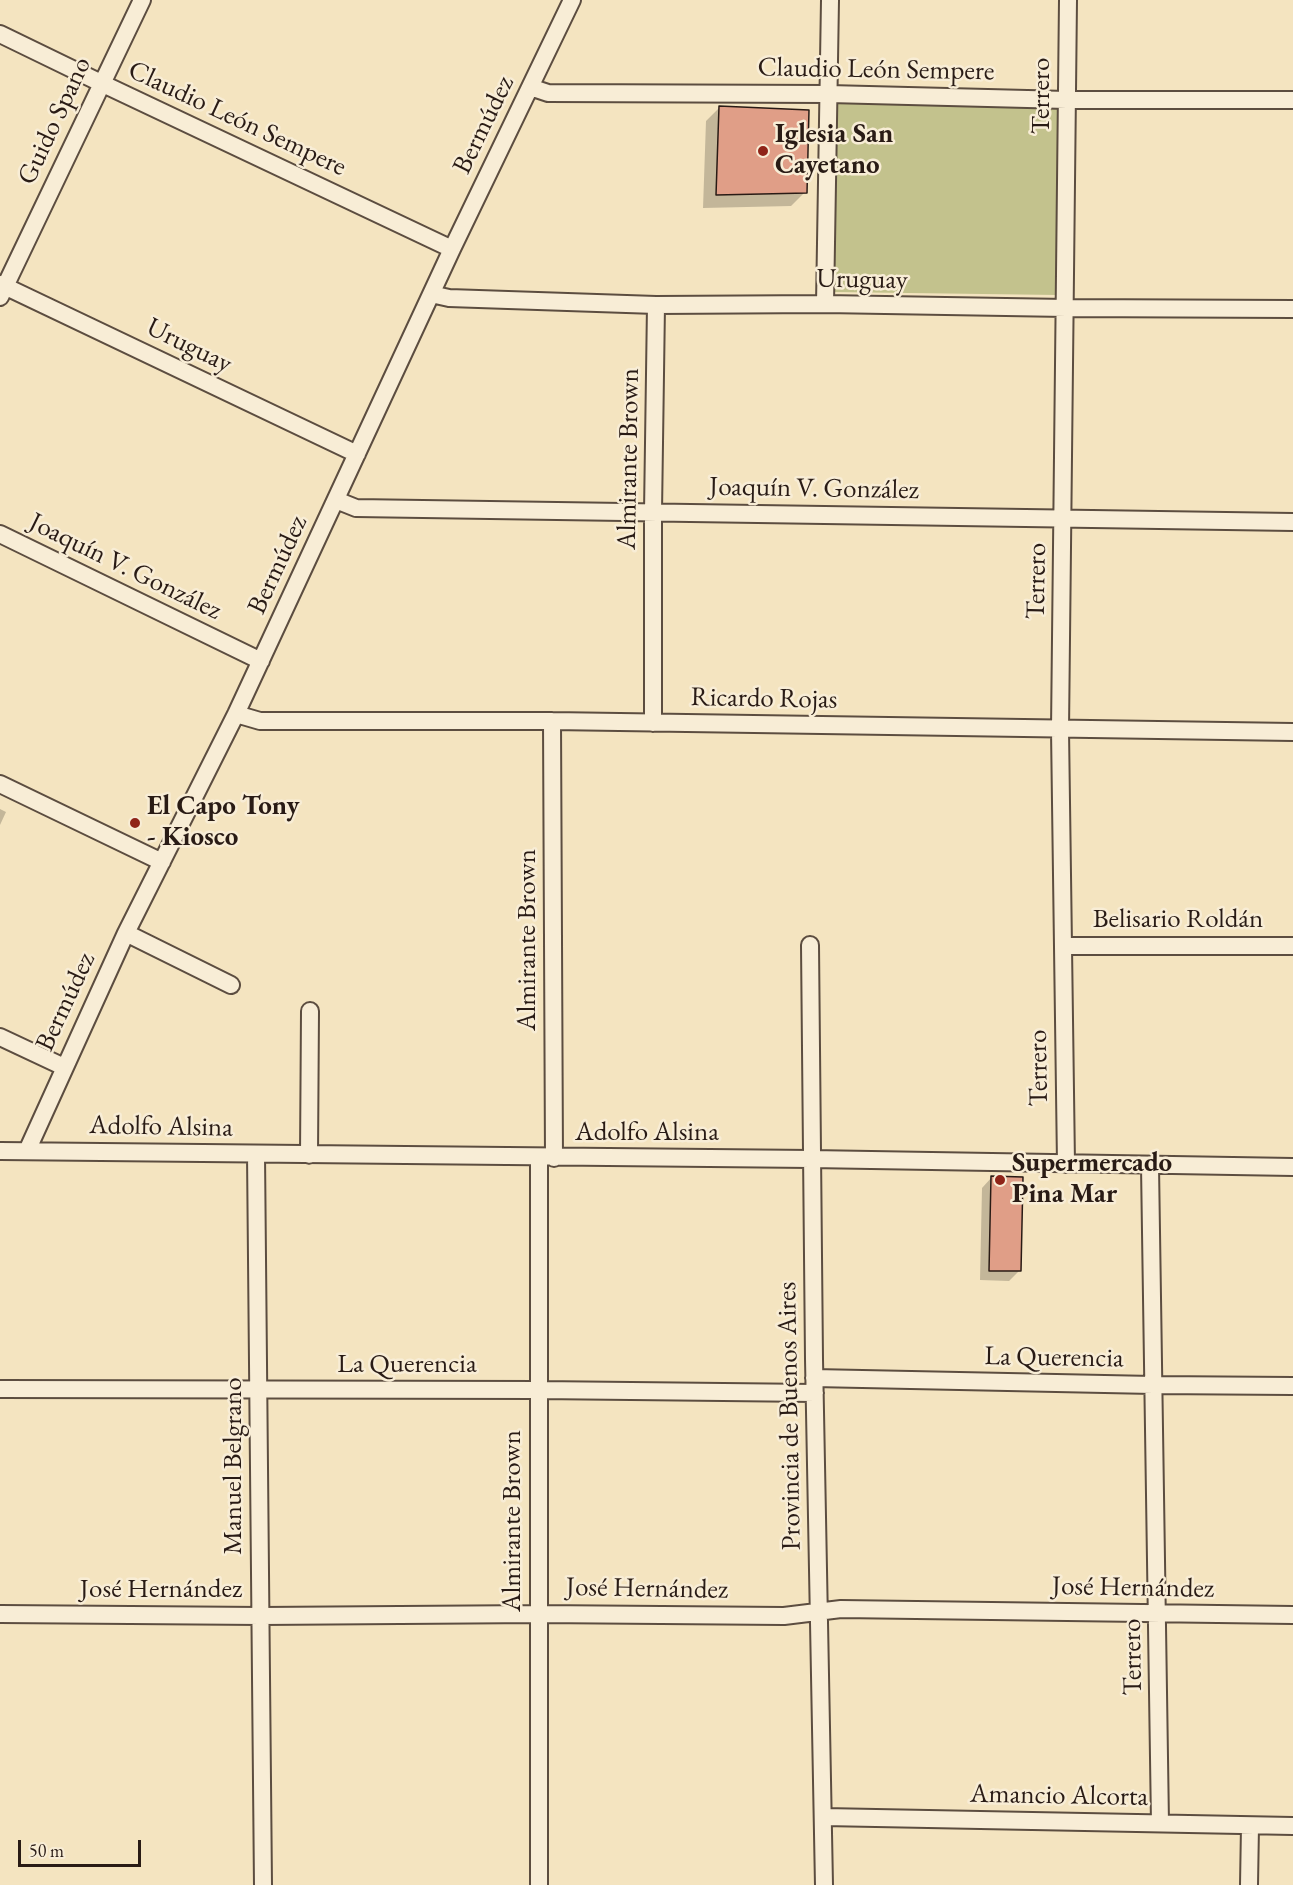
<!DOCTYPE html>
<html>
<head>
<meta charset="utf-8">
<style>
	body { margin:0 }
	#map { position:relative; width:1293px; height:1885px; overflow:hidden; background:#f4e4c0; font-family:"EB Garamond",serif }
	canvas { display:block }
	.scale { position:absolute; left:18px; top:1840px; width:123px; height:27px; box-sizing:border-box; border:3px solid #291b15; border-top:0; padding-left:8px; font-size:18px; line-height:21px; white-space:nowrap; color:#291b15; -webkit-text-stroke:4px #f8edd6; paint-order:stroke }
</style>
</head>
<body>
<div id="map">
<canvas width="1293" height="1885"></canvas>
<div class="scale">50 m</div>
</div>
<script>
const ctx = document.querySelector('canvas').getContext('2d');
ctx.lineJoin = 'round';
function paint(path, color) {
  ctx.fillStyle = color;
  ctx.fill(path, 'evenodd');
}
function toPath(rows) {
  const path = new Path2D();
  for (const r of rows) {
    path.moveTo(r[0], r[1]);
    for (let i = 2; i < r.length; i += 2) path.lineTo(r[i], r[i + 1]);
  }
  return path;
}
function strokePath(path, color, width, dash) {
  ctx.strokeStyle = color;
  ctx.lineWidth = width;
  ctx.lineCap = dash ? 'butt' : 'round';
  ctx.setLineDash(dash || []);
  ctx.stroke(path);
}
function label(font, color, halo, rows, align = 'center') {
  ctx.font = font + ' "EB Garamond",serif';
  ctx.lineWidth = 5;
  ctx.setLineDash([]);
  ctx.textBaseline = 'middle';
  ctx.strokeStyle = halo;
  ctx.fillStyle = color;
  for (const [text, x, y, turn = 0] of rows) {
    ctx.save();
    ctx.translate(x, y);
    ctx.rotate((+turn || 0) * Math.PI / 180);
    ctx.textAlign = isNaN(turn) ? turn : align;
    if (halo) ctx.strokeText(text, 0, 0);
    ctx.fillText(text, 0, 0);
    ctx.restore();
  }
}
paint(toPath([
	[836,100,1059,104,1057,295,834,292]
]), '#c3c28d');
paint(toPath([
	[719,108,805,192,791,206,703,208,706,121],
	[0,809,6,812,0,825],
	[992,1177,1019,1271,1009,1281,980,1280,982,1188]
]), '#0003');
const building = toPath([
	[719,106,809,110,807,193,716,195,719,106],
	[991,1176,1023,1177,1021,1271,989,1271,991,1176]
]);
paint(building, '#e09e87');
strokePath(building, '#291b15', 1.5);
const minor = toPath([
	[0,34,101,83,452,249],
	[530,87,548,93,829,94,1067,100,1293,100],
	[0,284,357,454],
	[431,294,449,298,656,305,825,304,1066,308,1293,309],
	[0,297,142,0],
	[825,304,830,0],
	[336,500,356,508,1293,522],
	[0,534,261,661],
	[236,714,260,721,552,721,1293,732],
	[552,721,554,1158],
	[653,723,653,512,656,305],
	[0,784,162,862],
	[126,933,231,985],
	[810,945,814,1359,824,1885],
	[1063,946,1293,946],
	[0,1037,64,1067],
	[0,1151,811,1159,1293,1167],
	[27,1151,126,933,236,714,452,249,572,0],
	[256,1154,263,1885],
	[309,1155,310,1011],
	[539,1157,539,1885],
	[1066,1164,1060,730,1068,0],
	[1150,1166,1160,1823],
	[814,1378,1153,1385,1293,1386],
	[0,1389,539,1390,815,1393],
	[0,1614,261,1616,539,1614,784,1616,841,1609,1293,1615],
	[824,1817,1293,1826],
	[1249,1885,1250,1826]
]);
strokePath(minor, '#5c4d40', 20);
strokePath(minor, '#f8edd6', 16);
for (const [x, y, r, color] of [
	[763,151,6,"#8f2418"],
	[135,823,6,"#8f2418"],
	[1000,1180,6,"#8f2418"]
]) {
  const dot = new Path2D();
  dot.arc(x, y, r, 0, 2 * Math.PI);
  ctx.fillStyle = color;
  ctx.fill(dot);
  strokePath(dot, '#f8edd6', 2);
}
label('27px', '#291b15', '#f8edd6', [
	["Claudio León Sempere",876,70,1],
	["Terrero",1042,96,-90],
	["Claudio León Sempere",237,119,25],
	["Guido Spano",55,121,-65],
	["Bermúdez",484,125,-64],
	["Uruguay",862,280,1],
	["Uruguay",189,346,26],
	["Almirante Brown",629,459,-89],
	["Joaquín V. González",814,489,1],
	["Bermúdez",278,565,-65],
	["Joaquín V. González",125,567,26],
	["Terrero",1037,581,-89],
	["Ricardo Rojas",764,699,1],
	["Belisario Roldán",1178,920],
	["Almirante Brown",528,940,-90],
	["Bermúdez",66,1002,-65],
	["Terrero",1039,1068,-91],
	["Adolfo Alsina",161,1127,1],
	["Adolfo Alsina",647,1133],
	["La Querencia",1054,1358,1],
	["La Querencia",407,1365],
	["Provincia de Buenos Aires",790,1416,-91],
	["Manuel Belgrano",234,1466,-90],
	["Almirante Brown",513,1521,-90],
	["José Hernández",1133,1588,1],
	["José Hernández",647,1589,1],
	["José Hernández",161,1590],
	["Terrero",1133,1657,-91],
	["Amancio Alcorta",1059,1796,1]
]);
label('bold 27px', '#291b15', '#f8edd6', [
	["Iglesia San",775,135],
	["Cayetano",775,166],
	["El Capo Tony",147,807],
	["- Kiosco",147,838],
	["Supermercado",1012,1164],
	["Pina Mar",1012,1195]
], 'left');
</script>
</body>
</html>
